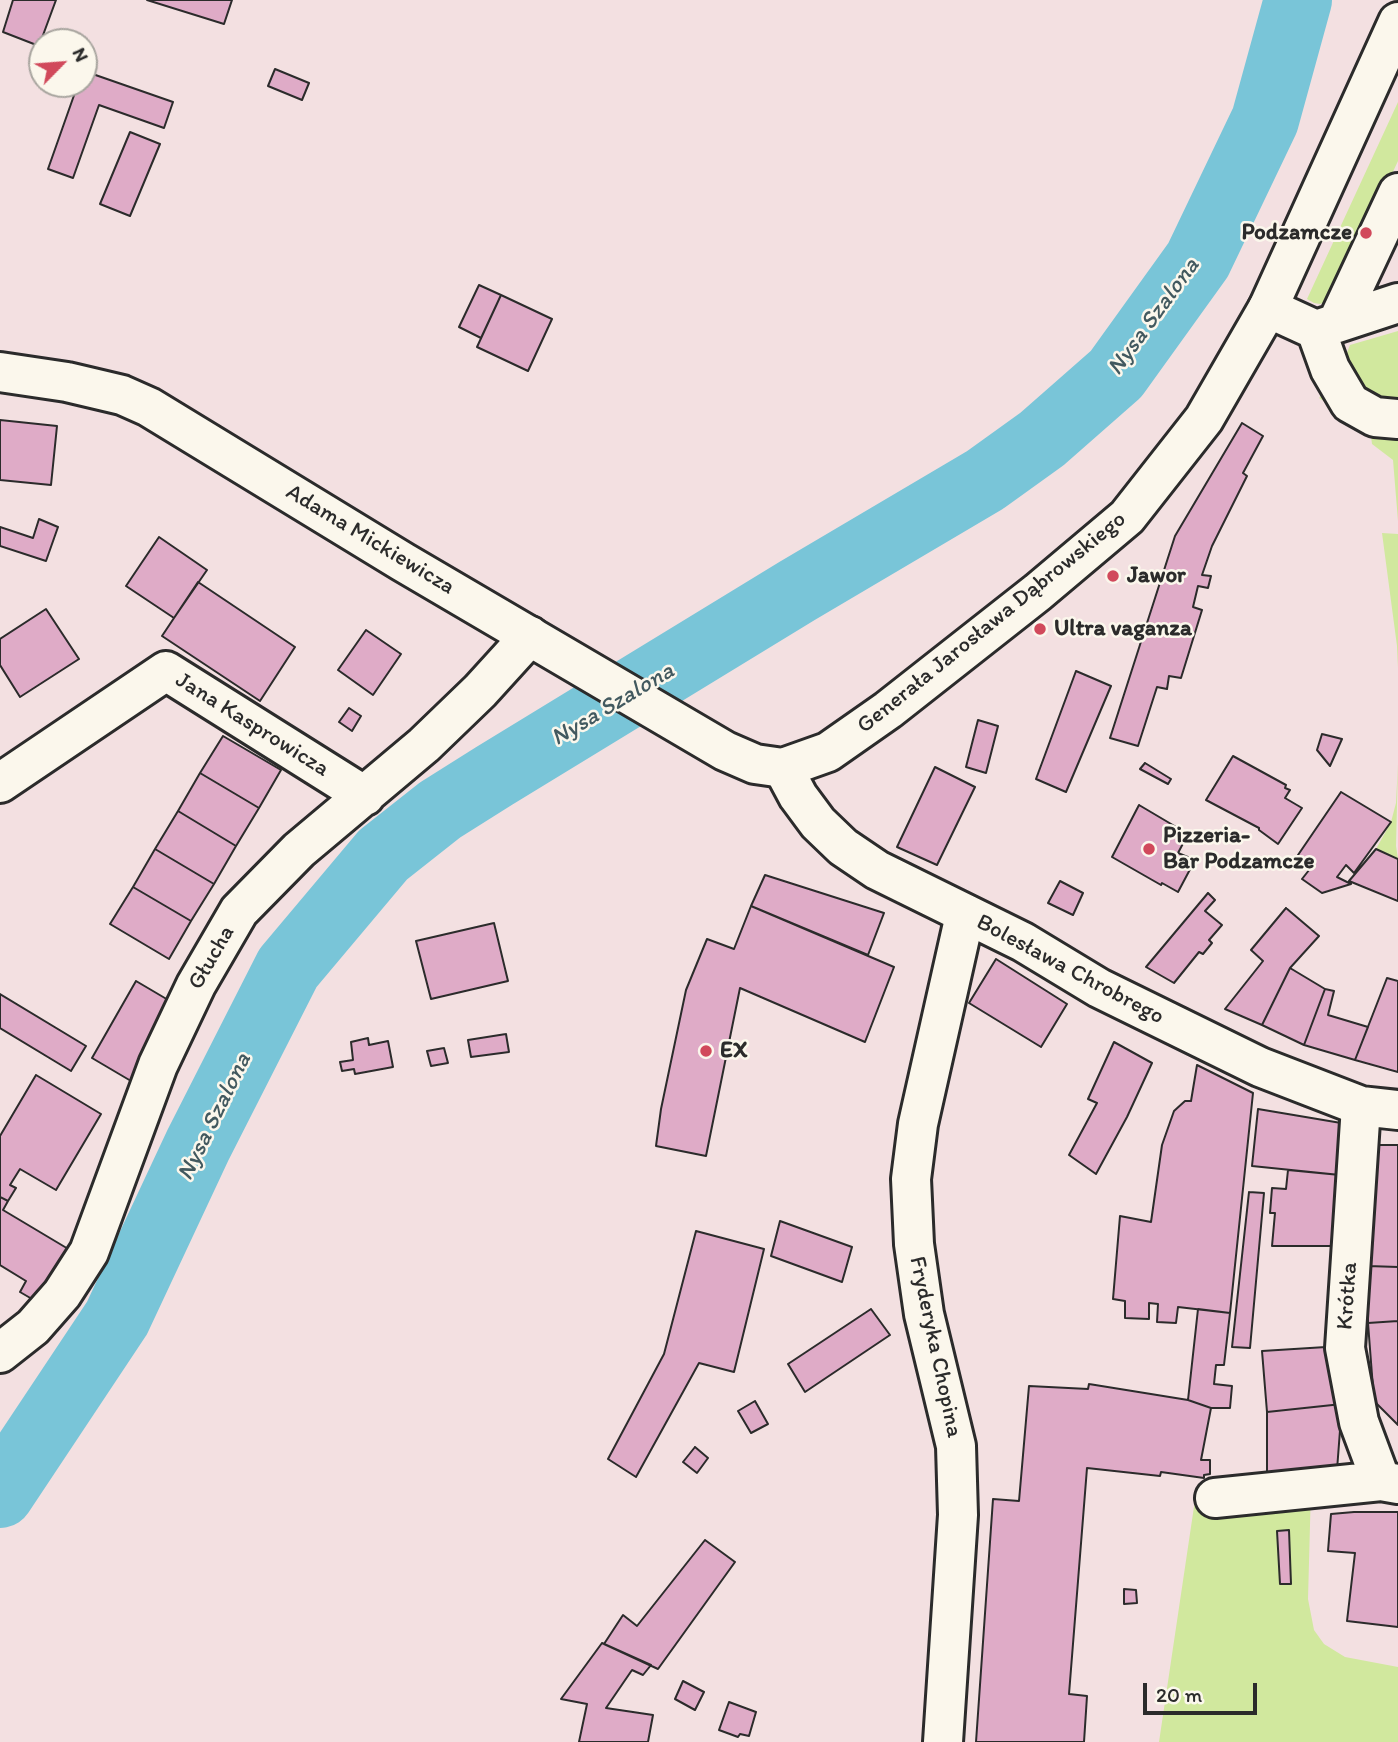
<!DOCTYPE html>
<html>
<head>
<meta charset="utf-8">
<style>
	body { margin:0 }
	#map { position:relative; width:1398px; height:1742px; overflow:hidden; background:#f3e0e1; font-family:Itim,sans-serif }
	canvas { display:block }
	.north { position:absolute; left:28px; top:28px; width:70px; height:70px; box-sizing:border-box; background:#fbf7ec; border:2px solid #a8a59f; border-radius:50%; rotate:65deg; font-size:19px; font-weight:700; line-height:28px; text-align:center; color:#2b2b2b }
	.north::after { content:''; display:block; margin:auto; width:24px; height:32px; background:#d1495b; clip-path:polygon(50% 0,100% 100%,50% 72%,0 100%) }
	.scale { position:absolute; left:1143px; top:1683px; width:114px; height:32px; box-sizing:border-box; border:4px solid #2b2b2b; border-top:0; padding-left:9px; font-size:21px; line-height:24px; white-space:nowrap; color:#2b2b2b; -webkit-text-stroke:5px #fbf7ec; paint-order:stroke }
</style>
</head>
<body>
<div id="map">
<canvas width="1398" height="1742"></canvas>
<div class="north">N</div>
<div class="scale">20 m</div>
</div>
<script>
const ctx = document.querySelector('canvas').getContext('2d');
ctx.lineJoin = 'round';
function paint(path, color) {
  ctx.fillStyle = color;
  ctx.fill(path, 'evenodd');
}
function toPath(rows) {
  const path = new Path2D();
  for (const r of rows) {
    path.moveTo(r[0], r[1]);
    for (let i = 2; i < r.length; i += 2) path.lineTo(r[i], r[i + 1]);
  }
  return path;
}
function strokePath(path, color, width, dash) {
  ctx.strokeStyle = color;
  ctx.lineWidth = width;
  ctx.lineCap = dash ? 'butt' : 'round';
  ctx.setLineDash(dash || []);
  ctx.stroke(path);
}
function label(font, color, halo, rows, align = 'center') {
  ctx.font = font + ' Itim,sans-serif';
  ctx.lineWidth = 5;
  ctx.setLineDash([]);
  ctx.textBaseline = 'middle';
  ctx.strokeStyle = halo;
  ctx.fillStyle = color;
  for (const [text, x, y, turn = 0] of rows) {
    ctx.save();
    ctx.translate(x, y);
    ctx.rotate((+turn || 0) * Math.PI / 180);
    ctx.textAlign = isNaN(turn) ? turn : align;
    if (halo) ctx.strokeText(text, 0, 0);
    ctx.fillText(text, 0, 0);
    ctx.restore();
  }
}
paint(toPath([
	[1398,102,1398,161,1333,299,1320,304,1314,303,1307,299],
	[1398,331,1398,412,1375,409,1344,360,1350,345],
	[1323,394,1398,427,1398,521,1393,460,1372,444,1370,429,1319,398],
	[1382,533,1398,534,1398,668,1397,646],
	[1398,763,1396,846,1398,859,1376,849,1391,822,1396,803],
	[1311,1488,1308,1599,1314,1630,1324,1644,1345,1657,1398,1667,1398,1742,1159,1742,1195,1500]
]), '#d1e89e');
strokePath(toPath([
	[0,1494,117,1318,198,1145,288,968,383,855,440,810,494,776,797,591,985,480,1042,439,1116,374,1198,260,1265,120,1298,0]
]), '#79c5d8', 68);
const building = toPath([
	[13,0,56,0,39,46,3,32,13,0],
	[147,0,232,0,224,24,147,0],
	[275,69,309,83,302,100,268,86,275,69],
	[84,71,173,102,164,128,99,105,73,178,48,169,78,84,84,84,84,71],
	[130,132,160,144,130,216,100,204,130,132],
	[479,285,501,295,481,338,459,327,479,285],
	[501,295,552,319,528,371,477,347,501,295],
	[0,420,57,426,51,485,0,480,0,420],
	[1242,423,1263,436,1243,473,1247,476,1212,546,1202,575,1211,576,1208,588,1198,586,1193,607,1202,610,1181,678,1169,676,1167,689,1157,687,1138,746,1110,738,1175,536,1242,423],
	[39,519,58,527,46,561,0,546,0,527,33,538,39,519],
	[159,537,207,570,174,618,126,586,159,537],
	[198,582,295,647,260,701,162,636,198,582],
	[46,609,79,659,20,697,0,665,0,639,46,609],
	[366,630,401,654,373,695,338,670,366,630],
	[1076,671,1111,686,1066,792,1036,779,1076,671],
	[349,708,361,716,352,731,339,722,349,708],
	[978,720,998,726,986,773,966,767,978,720],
	[1322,734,1342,739,1330,766,1317,750,1322,734],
	[223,736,281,770,259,808,200,773,223,736],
	[1233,756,1286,785,1285,788,1290,790,1285,798,1302,808,1278,844,1259,830,1259,828,1206,800,1233,756],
	[1145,763,1171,779,1168,784,1140,769,1145,763],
	[935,767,975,787,937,865,897,847,935,767],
	[200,773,259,808,236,846,178,811,200,773],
	[1341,792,1391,822,1354,873,1346,865,1337,877,1351,884,1322,893,1302,879,1313,865,1298,855,1341,792],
	[1139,805,1188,834,1178,853,1195,860,1178,892,1162,883,1161,885,1112,857,1139,805],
	[178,811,236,846,214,884,155,849,178,811],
	[155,849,214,884,191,921,133,887,155,849],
	[1376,849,1398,859,1398,901,1349,881,1376,849],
	[765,875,884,913,868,955,751,906,765,875],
	[1060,881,1083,893,1073,915,1048,903,1060,881],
	[133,887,191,921,169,959,110,924,133,887],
	[1208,893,1215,900,1205,911,1222,925,1209,940,1212,943,1203,954,1199,952,1174,983,1146,967,1208,893],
	[751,906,894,967,865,1042,740,988,706,1156,656,1146,661,1109,686,990,707,939,734,949,751,906],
	[1286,908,1319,936,1290,968,1262,1025,1225,1009,1263,961,1251,950,1286,908],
	[494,923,508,981,431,999,416,941,494,923],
	[996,959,1067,1004,1041,1047,969,1003,996,959],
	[1290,968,1325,989,1304,1045,1262,1025,1290,968],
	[1387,978,1398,981,1398,1072,1355,1060,1387,978],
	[136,981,175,1004,131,1081,92,1058,136,981],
	[1325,989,1334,991,1328,1015,1368,1027,1355,1060,1304,1045,1325,989],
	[0,994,86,1046,71,1071,0,1028,0,994],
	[506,1034,509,1052,471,1057,468,1040,506,1034],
	[368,1038,369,1045,388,1041,393,1067,355,1074,354,1069,342,1071,340,1062,353,1060,351,1042,368,1038],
	[1114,1042,1152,1063,1127,1117,1096,1174,1069,1155,1097,1103,1088,1099,1114,1042],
	[444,1048,448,1063,431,1066,427,1051,444,1048],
	[1197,1065,1253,1093,1230,1313,1178,1307,1176,1323,1157,1322,1158,1304,1149,1303,1149,1319,1125,1318,1125,1301,1113,1299,1120,1216,1151,1222,1162,1145,1174,1111,1185,1101,1191,1101,1197,1065],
	[36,1075,101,1114,56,1190,20,1169,10,1185,16,1188,8,1201,0,1197,0,1136,36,1075],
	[1258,1109,1347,1124,1340,1175,1252,1166,1258,1109],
	[1374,1145,1398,1145,1398,1267,1368,1266,1374,1145],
	[1288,1170,1340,1175,1336,1246,1272,1246,1275,1213,1270,1213,1272,1188,1286,1189,1288,1170],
	[1249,1192,1264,1193,1250,1348,1232,1347,1249,1192],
	[0,1197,8,1201,3,1210,75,1253,44,1306,20,1292,26,1281,0,1265,0,1197],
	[780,1221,852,1247,842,1282,771,1256,780,1221],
	[696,1231,764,1249,734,1372,699,1363,636,1477,608,1459,664,1354,696,1231],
	[1368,1266,1398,1267,1398,1321,1368,1323,1368,1266],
	[871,1309,890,1335,805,1392,788,1364,871,1309],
	[1198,1309,1230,1313,1224,1365,1216,1365,1214,1384,1232,1386,1230,1408,1211,1408,1188,1400,1198,1309],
	[1398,1321,1398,1425,1374,1401,1368,1323,1398,1321],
	[1326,1347,1342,1404,1267,1412,1262,1351,1326,1347],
	[1089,1384,1188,1400,1211,1408,1201,1460,1210,1460,1210,1474,1204,1475,1204,1478,1161,1472,1160,1476,1087,1468,1069,1694,1087,1696,1084,1742,976,1742,993,1499,1019,1501,1029,1386,1088,1389,1089,1384],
	[755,1401,768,1424,751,1433,738,1411,755,1401],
	[1342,1404,1337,1470,1267,1476,1267,1412,1342,1404],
	[695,1447,708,1458,697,1473,683,1462,695,1447],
	[1354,1512,1398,1512,1398,1627,1347,1621,1355,1553,1328,1551,1331,1514,1354,1512],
	[1289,1530,1291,1584,1280,1584,1277,1531,1289,1530],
	[705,1540,735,1562,658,1669,604,1644,623,1615,637,1626,705,1540],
	[1124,1589,1136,1590,1137,1603,1124,1604,1124,1589],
	[602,1643,651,1665,643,1675,632,1670,606,1708,653,1715,648,1742,579,1742,587,1704,561,1699,602,1643],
	[683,1681,704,1692,695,1710,675,1699,683,1681],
	[729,1702,756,1712,749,1736,740,1734,738,1737,719,1730,729,1702]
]);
paint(building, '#dfabc7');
strokePath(building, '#2b2b2b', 2);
const minor = toPath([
	[1268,308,1316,330,1398,303],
	[1337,323,1398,193],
	[1316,330,1330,369,1350,403,1375,417,1398,419],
	[783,768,798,796,818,823,843,847,877,870,1023,942,1099,988,1260,1067,1361,1106,1398,1110],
	[0,783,166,671,365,796],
	[1361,1106,1345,1348,1359,1422,1381,1481],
	[0,1353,33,1327,62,1294,89,1252,158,1065,196,985,239,911,299,850,424,745,480,691,530,636],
	[1215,1498,1381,1481,1398,1484],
	[943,1742,958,1515,956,1446,924,1314,914,1244,911,1179,918,1124,965,915]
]);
const major = toPath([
	[0,372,67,382,122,395,149,407,403,562,725,751,755,764,783,768,828,752,888,710,1038,592,1127,517,1204,419,1268,308,1398,22]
]);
strokePath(minor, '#2b2b2b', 44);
strokePath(major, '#2b2b2b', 44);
strokePath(minor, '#fbf7ec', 38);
strokePath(major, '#fbf7ec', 38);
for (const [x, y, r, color] of [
	[1366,233,7,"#d1495b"],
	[1113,576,7,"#d1495b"],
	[1040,629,7,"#d1495b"],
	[1149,849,7,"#d1495b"],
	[706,1051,7,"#d1495b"]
]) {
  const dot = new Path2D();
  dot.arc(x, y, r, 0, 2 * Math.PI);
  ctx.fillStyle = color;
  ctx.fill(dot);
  strokePath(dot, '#fbf7ec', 2.5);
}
label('bold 23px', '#2b2b2b', '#fbf7ec', [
	["Podzamcze",1352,233,"right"],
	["Jawor",1127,576],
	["Ultra vaganza",1054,629],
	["Pizzeria-",1163,836],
	["Bar Podzamcze",1163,862],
	["EX",720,1051]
], 'left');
label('23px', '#2b2b2b', '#fbf7ec', [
	["Adama Mickiewicza",370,540,31],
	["Generała Jarosława Dąbrowskiego",992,623,-39],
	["Jana Kasprowicza",252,725,32],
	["Głucha",212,958,-60],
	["Bolesława Chrobrego",1070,970,28],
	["Krótka",1348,1296,-86],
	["Fryderyka Chopina",935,1347,78]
]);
label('italic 24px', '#42595f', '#fbf7ec', [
	["Nysa Szalona",1154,317,-54],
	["Nysa Szalona",613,705,-31],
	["Nysa Szalona",215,1117,-64]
]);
</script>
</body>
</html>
